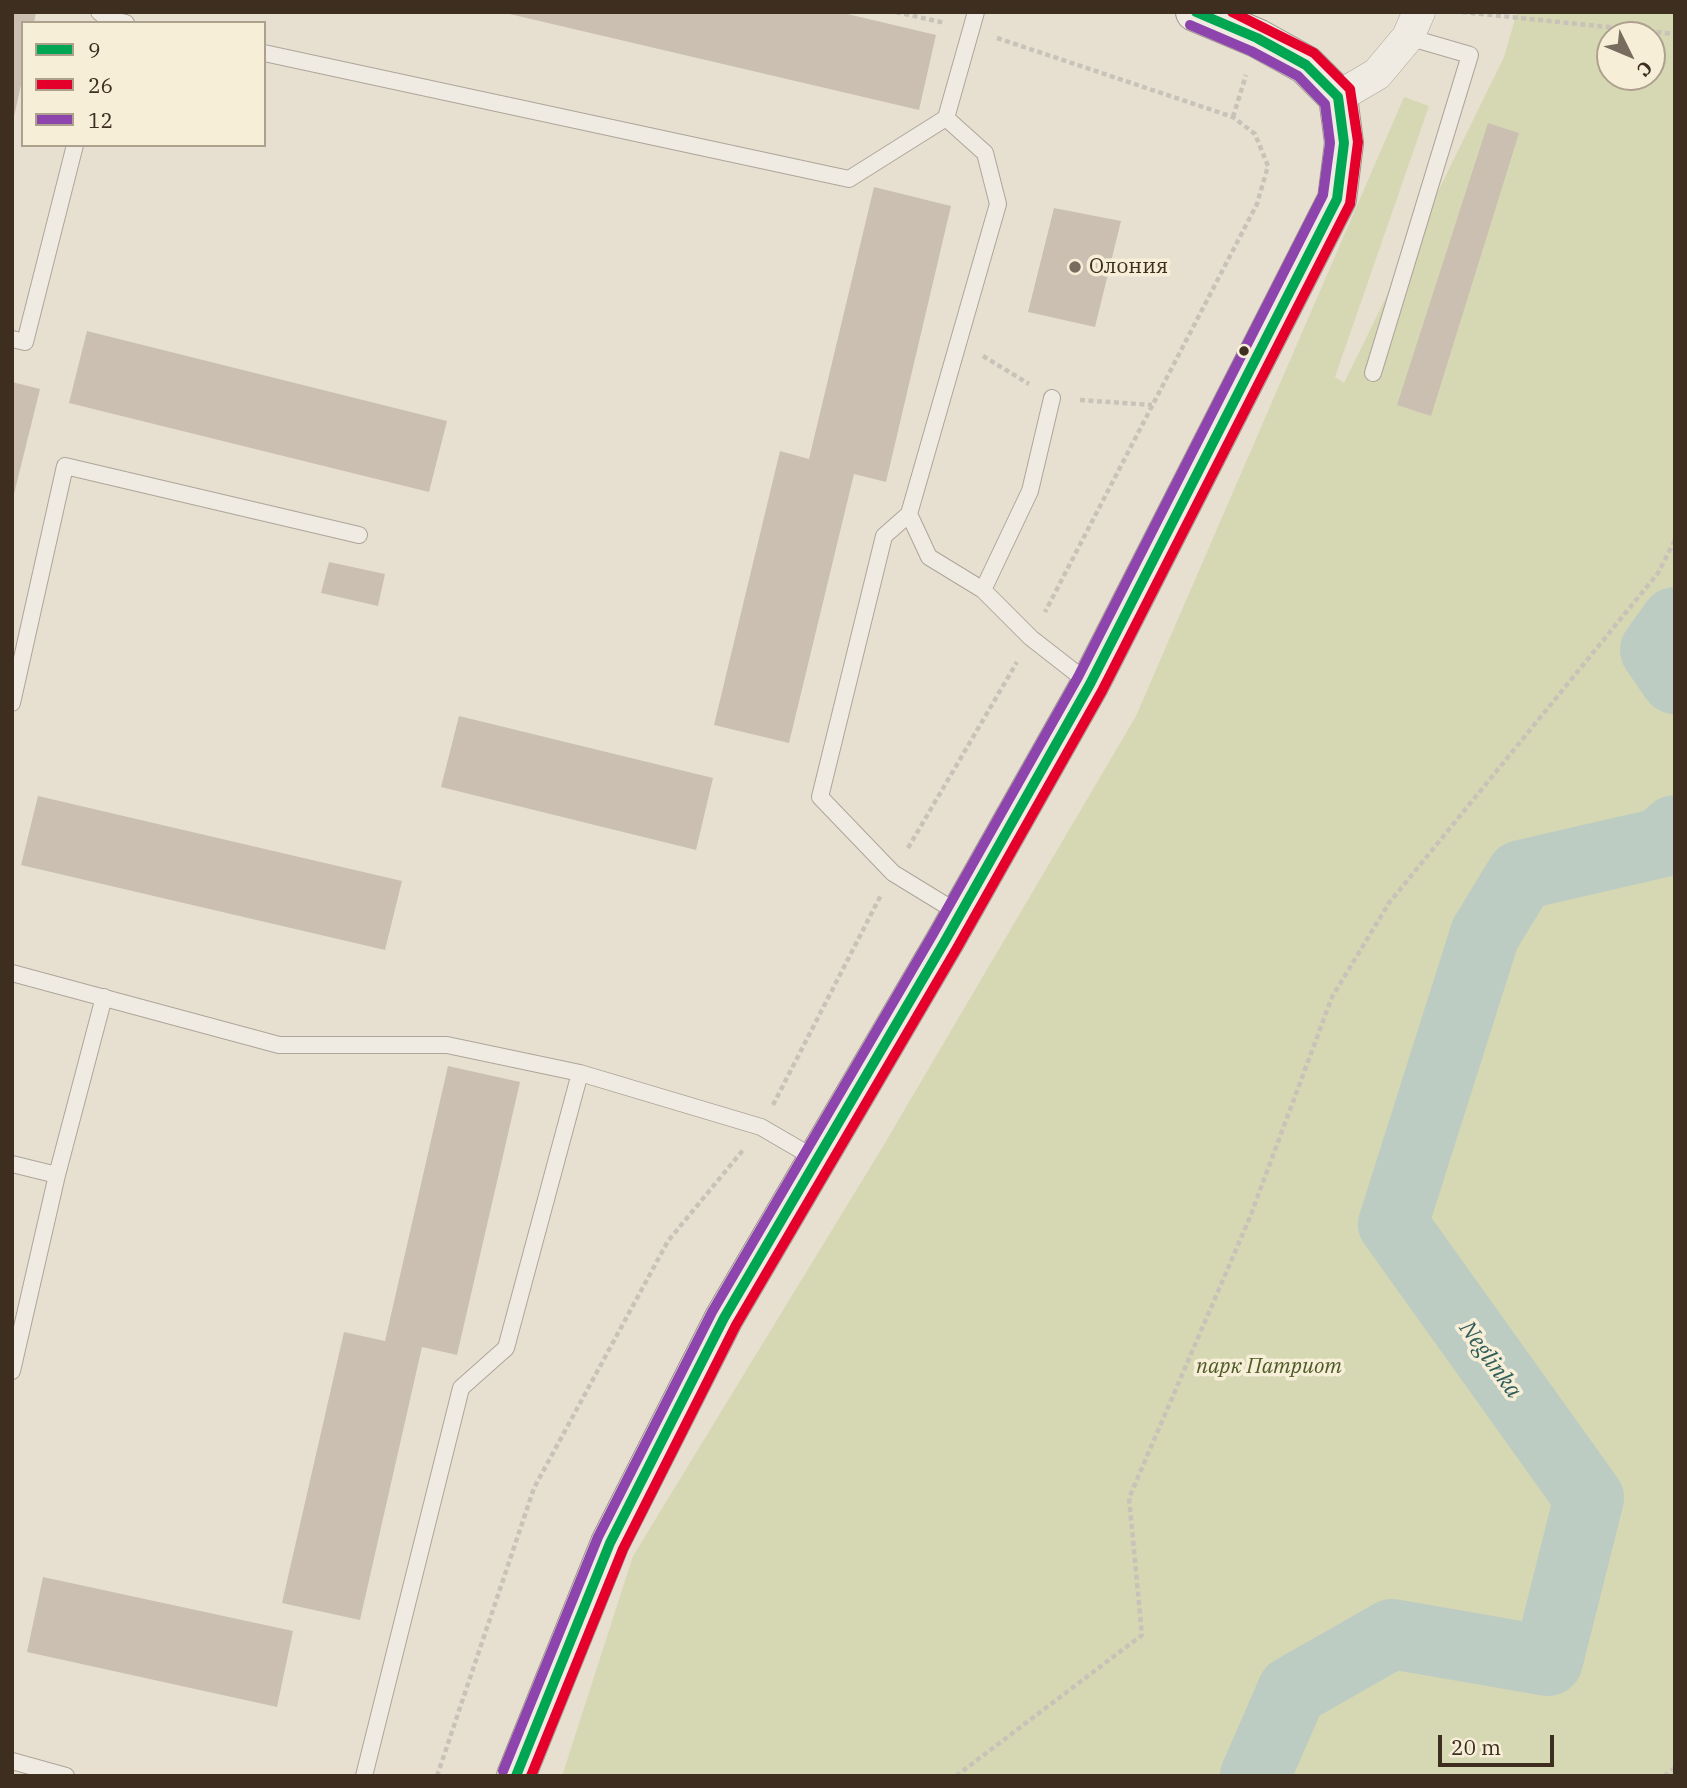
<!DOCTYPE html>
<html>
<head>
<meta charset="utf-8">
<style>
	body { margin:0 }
	#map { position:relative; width:1687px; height:1788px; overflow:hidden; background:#e7e0d1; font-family:"IBM Plex Serif",serif }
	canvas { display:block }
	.frame { position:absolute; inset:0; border:14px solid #3d2e20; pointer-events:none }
	.legend { position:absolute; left:21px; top:21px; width:245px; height:126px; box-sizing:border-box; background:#f7eed8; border:2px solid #ada18e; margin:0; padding:9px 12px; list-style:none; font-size:21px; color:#3d2e20 }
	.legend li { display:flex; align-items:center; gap:14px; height:35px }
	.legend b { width:35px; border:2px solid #ada18e }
	.north { position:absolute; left:1596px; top:21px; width:70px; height:70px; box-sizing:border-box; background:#f7eed8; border:2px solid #ada18e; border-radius:50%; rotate:133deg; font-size:19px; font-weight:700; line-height:28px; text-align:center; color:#3d2e20 }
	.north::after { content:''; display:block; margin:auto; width:24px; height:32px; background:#786c5e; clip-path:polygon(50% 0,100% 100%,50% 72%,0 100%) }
	.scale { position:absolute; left:1438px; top:1735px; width:116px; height:32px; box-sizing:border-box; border:4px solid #3d2e20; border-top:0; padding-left:9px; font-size:21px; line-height:24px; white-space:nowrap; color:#3d2e20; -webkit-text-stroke:5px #f7eed8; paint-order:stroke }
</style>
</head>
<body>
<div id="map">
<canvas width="1687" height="1788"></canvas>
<div class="frame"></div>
<ul class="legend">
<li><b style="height:9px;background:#00a651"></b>9</li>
<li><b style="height:9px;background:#e4002b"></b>26</li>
<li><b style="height:9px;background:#8e44ad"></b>12</li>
</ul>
<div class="north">С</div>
<div class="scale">20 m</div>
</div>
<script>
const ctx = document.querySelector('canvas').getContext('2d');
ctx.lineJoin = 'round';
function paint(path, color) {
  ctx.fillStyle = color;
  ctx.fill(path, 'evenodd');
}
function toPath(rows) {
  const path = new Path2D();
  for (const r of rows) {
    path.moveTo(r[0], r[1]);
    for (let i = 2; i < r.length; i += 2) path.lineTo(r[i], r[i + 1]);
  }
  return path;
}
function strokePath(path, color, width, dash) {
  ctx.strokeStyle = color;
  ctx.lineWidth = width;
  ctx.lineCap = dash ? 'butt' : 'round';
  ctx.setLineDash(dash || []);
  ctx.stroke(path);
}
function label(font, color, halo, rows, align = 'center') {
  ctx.font = font + ' "IBM Plex Serif",serif';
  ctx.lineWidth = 7;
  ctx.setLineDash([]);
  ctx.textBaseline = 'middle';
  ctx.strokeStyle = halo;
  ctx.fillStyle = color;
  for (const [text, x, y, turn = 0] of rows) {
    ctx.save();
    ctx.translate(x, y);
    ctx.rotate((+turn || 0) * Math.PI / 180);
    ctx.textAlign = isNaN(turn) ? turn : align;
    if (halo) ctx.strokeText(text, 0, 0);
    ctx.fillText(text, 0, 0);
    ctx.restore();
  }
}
paint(toPath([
	[1517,12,1675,12,1675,1776,562,1776,633,1556,882,1148,1136,716,1404,97,1429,106,1335,377,1344,383,1504,57],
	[1610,35,1652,35,1652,77,1610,77]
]), '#d6d7b3');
strokePath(toPath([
	[1675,622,1655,650,1675,679],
	[1255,1776,1292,1691,1392,1634,1548,1661,1589,1498,1393,1224,1485,934,1521,875,1660,843,1675,830]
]), '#bcccc2', 70);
paint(toPath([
	[12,12,36,12,34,23,23,23,23,76,13,121],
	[501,12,839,12,936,35,919,110],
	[1488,123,1519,133,1431,416,1397,405],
	[874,187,951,206,886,482,854,474,789,743,714,725,780,451,809,459],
	[1054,208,1121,221,1095,327,1028,312],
	[87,331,447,421,429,492,69,403],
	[12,382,40,389,13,498,12,498],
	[329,562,385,574,378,606,321,593],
	[459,716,713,778,696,850,441,787],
	[38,796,402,881,385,950,21,865],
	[448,1066,520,1082,457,1355,422,1347,360,1620,282,1603,344,1332,385,1341],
	[43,1577,293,1631,277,1707,27,1652]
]), '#cbbfb2');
const lane = toPath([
	[99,12,108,19,126,23],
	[264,53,849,179,946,118,976,12],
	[946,118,985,153,998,204,909,514,884,536,820,797,893,873,960,914],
	[12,339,25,342,75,145],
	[1373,373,1470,55,1408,37],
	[909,514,929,557,983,590,1031,638,1090,684],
	[983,590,1030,491,1052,398],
	[12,703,65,466,359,535],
	[12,973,279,1045,447,1045,580,1073,761,1127,816,1159],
	[12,1164,57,1175,12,1371],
	[57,1175,104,997],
	[12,1761,66,1776],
	[364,1776,461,1388,506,1348,580,1073]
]);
const street = toPath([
	[1338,97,1377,74,1408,37,1419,12]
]);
const secondary = toPath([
	[516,1776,610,1543,724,1318,945,941,1090,684,1337,199,1344,143,1338,97,1306,65,1257,38,1195,12]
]);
strokePath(lane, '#ada599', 18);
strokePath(street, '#ada599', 33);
strokePath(secondary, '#9c958a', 40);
strokePath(toPath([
	[896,12,945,23],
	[1462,12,1675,34],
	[997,38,1233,117,1255,134,1268,166,1257,204,1045,612],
	[1233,117,1246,75],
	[983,356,1029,384],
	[1080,400,1152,405],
	[908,848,1017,662],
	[773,1105,881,895],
	[437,1776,534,1488,668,1241,743,1150],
	[956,1776,1142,1635,1129,1498,1250,1217,1332,997,1389,903,1658,573,1675,540],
	[1664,1776,1675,1768]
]), '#c8c2b9', 4.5, [5, 3.5]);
strokePath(lane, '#efebe3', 16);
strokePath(street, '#efebe3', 32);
strokePath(secondary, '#efebe3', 38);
strokePath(toPath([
	[516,1776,610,1543,724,1318,945,941,1090,684,1337,199,1344,143,1338,97,1306,65,1257,38,1196,12]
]), '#00a651', 10);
strokePath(toPath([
	[531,1776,623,1549,736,1325,957,948,1102,691,1350,204,1358,142,1350,89,1314,53,1232,12]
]), '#e4002b', 10);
strokePath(toPath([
	[503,1771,598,1537,712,1312,933,934,1078,677,1323,195,1330,143,1325,104,1298,76,1251,51,1190,25]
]), '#8e44ad', 10);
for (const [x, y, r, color] of [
	[1075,267,7,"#786c5e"],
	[1244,351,6,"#3d2e20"]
]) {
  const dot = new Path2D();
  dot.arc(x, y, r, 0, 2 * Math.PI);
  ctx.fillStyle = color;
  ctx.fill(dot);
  strokePath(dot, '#f7eed8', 2.5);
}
label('21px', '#3d2e20', '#f7eed8', [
	["Олония",1089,267]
], 'left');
label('italic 21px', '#4d5a26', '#f7eed8', [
	["парк Патриот",1269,1367]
]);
label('italic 23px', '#2f5d5a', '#f7eed8', [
	["Neglinka",1490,1360,54]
]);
</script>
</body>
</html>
